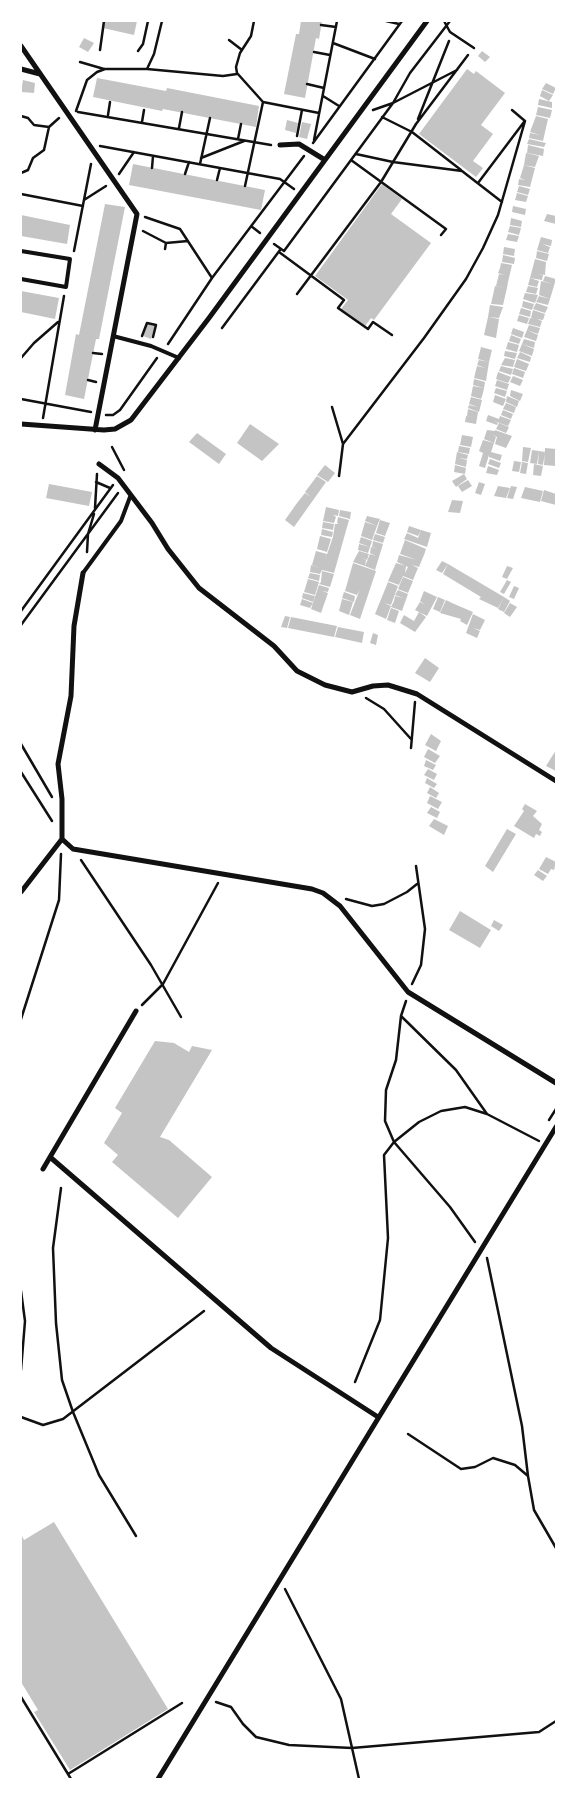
<!DOCTYPE html>
<html>
<head>
<meta charset="utf-8">
<style>
	body { margin:0 }
	#map { position:relative; width:577px; height:1800px; overflow:hidden; background:#fff; font-family:"Exo 2",sans-serif }
	canvas { display:block }
	.frame { position:absolute; inset:0; border:22px solid #fff; pointer-events:none }
</style>
</head>
<body>
<div id="map">
<canvas width="577" height="1800"></canvas>
<div class="frame"></div>
</div>
<script>
const ctx = document.querySelector('canvas').getContext('2d');
ctx.lineJoin = 'round';
function paint(path, color) {
  ctx.fillStyle = color;
  ctx.fill(path, 'evenodd');
}
function toPath(rows) {
  const path = new Path2D();
  for (const r of rows) {
    path.moveTo(r[0], r[1]);
    for (let i = 2; i < r.length; i += 2) path.lineTo(r[i], r[i + 1]);
  }
  return path;
}
function strokePath(path, color, width, dash) {
  ctx.strokeStyle = color;
  ctx.lineWidth = width;
  ctx.lineCap = dash ? 'butt' : 'round';
  ctx.setLineDash(dash || []);
  ctx.stroke(path);
}
paint(toPath([
	[105,21,137,21,134,35,103,28],
	[301,21,322,21,319,39,316,38,305,98,284,94,296,34,299,34],
	[84,38,94,43,88,52,79,47],
	[482,51,490,57,485,62,478,56],
	[467,69,474,74,476,71,505,93,481,125,493,134,473,161,483,168,476,177,419,134],
	[97,78,166,91,167,88,259,106,256,127,163,109,162,111,93,97],
	[23,80,35,83,34,93,21,92],
	[546,83,556,88,553,94,542,89],
	[542,90,553,95,549,101,540,96],
	[539,99,552,102,552,108,538,105],
	[538,107,552,110,550,118,536,115],
	[536,116,548,119,543,141,529,138,530,133,540,135,530,132],
	[287,120,298,123,296,133,285,130],
	[302,122,311,124,307,139,299,137],
	[529,139,546,143,544,147,527,144],
	[528,145,544,149,543,156,527,153],
	[526,153,539,156,535,167,524,165],
	[133,164,265,190,261,210,129,185],
	[524,165,535,168,530,187,518,185,519,179,525,180,520,178],
	[382,184,402,199,391,214,431,243,374,320,371,318,365,326,341,309,348,300,315,276],
	[519,186,530,189,528,195,517,192],
	[517,193,528,196,526,202,515,200],
	[105,204,125,207,99,339,96,339,84,399,65,395,76,334,79,335],
	[513,206,526,209,525,215,512,212],
	[547,214,556,216,556,224,544,221],
	[21,215,70,225,67,244,21,236],
	[511,218,522,221,521,227,510,225],
	[510,226,521,228,519,235,508,232],
	[508,234,519,236,517,242,506,240],
	[541,237,552,240,551,246,542,244,550,247,548,253,537,250],
	[504,247,515,249,514,256,503,254],
	[537,251,549,254,547,261,536,258],
	[503,255,515,258,514,264,502,262],
	[535,259,546,262,545,275,539,274,543,275,542,280,530,278],
	[501,263,512,265,508,282,501,280,508,282,507,288,496,286,499,274,505,275,498,273,500,268,508,270,500,268],
	[545,276,556,279,550,299,539,295,541,281,553,284,543,281],
	[530,278,539,281,537,287,528,285],
	[495,286,507,288,503,305,491,304],
	[528,286,538,288,536,294,526,292],
	[21,291,59,298,55,319,21,312],
	[525,293,538,295,535,303,523,299],
	[539,296,550,299,548,305,536,302],
	[523,301,534,304,532,310,522,307],
	[536,303,548,307,545,313,533,309],
	[490,305,503,307,499,318,488,317],
	[521,308,531,311,530,317,519,314],
	[533,310,545,314,543,320,537,319,542,321,540,327,528,324,530,318,534,319,531,318],
	[519,315,529,318,527,324,517,321],
	[488,317,499,319,496,338,484,335],
	[147,324,155,326,151,339,143,336],
	[529,325,540,328,538,334,527,330],
	[513,328,524,332,522,338,511,334],
	[527,330,538,335,536,341,524,337],
	[511,335,521,339,519,344,509,341],
	[524,339,535,342,534,348,522,344],
	[508,342,519,345,517,352,506,349],
	[522,344,534,349,532,356,519,351],
	[481,347,492,350,489,362,478,359],
	[505,351,517,353,515,359,504,356],
	[520,352,531,357,530,362,517,358],
	[505,358,515,360,513,367,501,365],
	[517,359,529,364,526,371,514,367],
	[479,360,489,362,486,381,474,378,477,366,486,368,477,365],
	[501,366,513,369,511,375,499,371],
	[514,368,525,372,523,378,512,374],
	[498,372,511,377,508,383,496,379],
	[513,376,523,380,520,386,510,382],
	[474,379,485,382,484,388,473,385],
	[497,380,509,384,507,390,495,386],
	[473,386,484,388,483,393,474,391,483,393,481,399,471,396],
	[496,388,507,391,505,397,494,393],
	[511,390,523,394,520,401,510,396],
	[495,395,506,399,503,406,493,402],
	[507,396,519,401,517,407,506,402],
	[471,397,482,400,479,412,468,408,469,405,478,407,469,404],
	[506,403,516,407,514,413,503,409],
	[468,409,478,412,476,424,465,422,466,416,473,417,467,416],
	[503,410,513,414,511,419,501,415],
	[488,415,499,419,500,416,511,420,508,426,494,421,498,423,497,425,486,421],
	[499,423,509,427,506,433,496,429],
	[250,424,279,444,262,461,237,443],
	[487,430,495,431,495,430,512,436,506,448,495,444,497,437,493,435,496,437,494,443,484,439],
	[197,433,226,454,219,464,189,442],
	[462,435,473,437,472,442,465,440,472,442,471,447,460,445],
	[483,440,494,443,491,452,502,455,500,461,489,457,489,455,485,468,479,466,483,453,479,451],
	[459,446,470,448,469,454,458,452],
	[523,447,531,448,528,462,522,461],
	[545,448,556,449,556,466,544,465],
	[532,450,539,451,537,464,530,463],
	[539,451,545,452,543,465,538,464],
	[457,452,468,455,467,459,459,458,467,460,466,467,455,464],
	[490,459,501,463,499,468,488,464],
	[514,461,521,462,519,472,512,471],
	[522,462,528,463,526,474,520,473],
	[534,464,543,466,541,476,533,475],
	[325,465,335,473,328,482,317,475],
	[455,465,466,468,465,474,454,472],
	[488,466,499,470,497,475,486,473],
	[464,474,467,479,456,487,452,481],
	[317,476,326,482,294,527,285,520,297,503,304,508,297,503,305,493,311,497,305,492],
	[468,480,472,486,462,492,458,486],
	[479,482,485,484,481,495,475,493],
	[49,484,92,492,89,506,46,498],
	[498,486,510,488,506,498,494,496],
	[511,486,517,487,513,499,507,498],
	[525,487,543,491,540,502,521,498],
	[544,490,556,494,556,505,541,501],
	[452,500,463,501,460,513,448,512],
	[326,507,339,510,338,516,333,515,336,517,334,523,323,521],
	[340,510,351,512,350,519,339,516],
	[367,516,380,519,377,526,365,521],
	[338,517,349,520,338,559,330,557,338,559,334,573,322,570,320,574,310,572,311,565,321,568,312,565,316,551,327,554,323,566,333,537,335,524,339,524,337,523],
	[380,520,390,523,385,536,376,533],
	[323,522,334,524,333,530,322,528],
	[365,522,377,526,372,540,361,536],
	[409,526,421,530,418,536,407,532],
	[322,529,333,532,332,537,321,535],
	[421,530,431,533,427,547,404,539,407,533,418,538],
	[375,534,385,537,383,543,373,540],
	[320,536,331,539,327,552,317,549],
	[361,537,372,541,370,547,359,543],
	[405,540,426,549,424,555,413,550,424,555,421,562,419,567,412,565,418,568,413,580,403,576,399,585,388,581,396,563,406,566,405,573,408,567,397,562,399,555,417,560,400,554],
	[373,541,383,544,375,570,365,566,370,554,376,556,370,553,371,547,378,549,372,547],
	[359,544,370,547,368,553,358,550],
	[359,551,369,554,367,560,361,558,366,560,365,566,353,562],
	[442,561,448,564,442,573,436,570],
	[353,563,376,571,360,619,350,615,360,589,357,595,345,591],
	[448,564,504,597,498,608,479,599,481,597,443,574],
	[507,566,513,568,507,579,502,577],
	[322,571,334,574,330,587,319,584,321,582],
	[310,573,320,575,319,581,308,578],
	[403,577,413,581,408,593,398,589],
	[308,579,319,582,315,595,304,592],
	[507,580,511,582,504,594,500,592],
	[388,582,398,586,391,605,384,603,391,606,386,619,375,614],
	[319,585,329,588,328,592,322,591,328,593,321,613,311,609],
	[514,586,519,588,514,599,509,597],
	[398,590,408,594,404,605,394,601,395,596,403,598,395,595],
	[424,591,437,597,427,616,415,610,420,602,425,605,420,601],
	[344,592,355,596,354,602,342,598],
	[303,593,315,596,313,602,302,598],
	[438,597,445,600,440,612,433,609],
	[504,597,510,601,504,612,498,609],
	[302,599,313,603,310,608,300,605],
	[342,599,353,602,349,615,339,611],
	[446,600,452,603,448,612,452,603,473,612,467,625,460,621,461,619,440,613],
	[394,601,404,605,402,611,391,607],
	[510,603,517,607,510,617,504,613],
	[391,608,399,611,395,623,387,620],
	[419,612,426,617,415,632,400,623,404,615,414,621],
	[473,614,485,620,480,630,473,628,480,631,477,638,466,633],
	[285,616,290,617,287,628,281,627],
	[291,617,337,626,334,637,288,628],
	[338,627,364,632,362,643,335,637],
	[373,633,378,635,376,645,370,643],
	[425,658,439,668,430,682,415,673],
	[431,734,441,741,436,751,425,745],
	[428,749,440,756,435,763,424,757],
	[556,750,556,771,546,766],
	[426,760,436,765,433,770,424,766],
	[428,769,437,774,434,780,424,775],
	[427,778,437,784,434,788,425,783],
	[430,787,439,793,436,798,427,793],
	[430,796,442,802,438,809,427,803],
	[525,804,537,811,533,816,542,824,539,830,542,832,540,836,536,834,534,838,514,826,524,811,522,809],
	[431,807,440,812,437,818,427,813],
	[434,819,448,826,444,835,429,826],
	[507,829,516,834,493,872,485,866],
	[546,857,556,862,554,870,551,869,548,874,539,869],
	[538,870,547,876,543,881,534,875],
	[460,911,491,930,480,948,449,930],
	[494,920,503,925,499,931,491,926],
	[155,1041,174,1043,189,1052,192,1046,212,1050,160,1137,169,1140,212,1177,178,1218,112,1162,118,1155,104,1143,122,1113,115,1108],
	[54,1522,168,1709,70,1770,34,1712,38,1710,21,1682,21,1534,24,1540]
]), '#c4c4c4');
strokePath(toPath([
	[254,21,251,36,240,53,236,67,237,73,263,102,319,113],
	[386,21,399,24],
	[444,21,450,32,474,48],
	[321,25,336,27],
	[229,40,242,50],
	[333,43,375,59],
	[100,50,104,21],
	[138,51,143,44,148,21],
	[314,52,330,55],
	[80,62,104,69],
	[147,69,223,76,237,74],
	[307,84,324,88],
	[323,96,339,106],
	[373,110,393,103,410,73,450,21],
	[76,111,87,80,97,72,105,69,147,69,154,54,162,21],
	[78,112,271,145],
	[108,115,110,102],
	[21,116,28,118,34,125,49,127,59,118],
	[382,117,412,132,461,170],
	[418,119,449,41],
	[142,122,144,110],
	[179,128,182,112],
	[297,136,302,110],
	[238,139,241,124],
	[314,140,337,21],
	[313,143,402,21],
	[100,146,280,179,294,189],
	[356,154,393,162,462,171,502,202],
	[201,158,244,141],
	[351,160,446,229,441,235],
	[200,164,210,118],
	[152,168,153,156],
	[21,173,28,170,33,158,44,150,49,127],
	[119,174,134,152],
	[185,174,189,162],
	[217,180,220,168],
	[478,183,524,122],
	[245,186,263,102],
	[21,194,83,206],
	[84,200,106,186],
	[145,217,180,229,212,278],
	[251,226,260,233],
	[143,231,166,243,188,241],
	[274,244,284,251,393,103,457,70],
	[165,249,166,243],
	[74,251,91,164],
	[279,252,344,300,338,308,368,329,373,322,392,335],
	[297,294,381,182,416,124,468,55],
	[222,328,280,250],
	[142,336,147,323,156,325,153,337],
	[168,344,212,278,304,156],
	[93,353,102,354],
	[21,358,34,343,58,322],
	[88,380,96,382],
	[21,399,91,412],
	[332,407,343,444,339,476],
	[106,415,113,415,120,410,157,358],
	[43,418,64,296],
	[343,444,424,338,466,279,483,248,498,215,525,121,512,110],
	[112,447,124,470],
	[96,482,110,488],
	[95,508,97,474],
	[87,552,88,534,94,514],
	[21,611,113,485],
	[21,625,118,493],
	[366,698,384,709,411,739],
	[21,744,52,797],
	[411,748,415,702],
	[21,772,52,821],
	[81,860,151,965,181,1017],
	[346,899,372,906,384,904,407,892,417,884],
	[412,984,421,965,425,929,416,866],
	[406,1001,401,1016,396,1060,386,1090,385,1121,394,1142,450,1207,475,1242],
	[142,1005,163,984,218,883],
	[401,1016,456,1070,487,1114],
	[21,1019,59,900,61,854],
	[549,1120,556,1109],
	[61,1188,53,1248,56,1323,62,1380,73,1412,99,1475,136,1536],
	[487,1258,522,1426,528,1476],
	[21,1291,25,1321,21,1370],
	[355,1382,380,1320,388,1238,384,1155,394,1142,419,1122,441,1111,465,1107,487,1114,539,1141],
	[21,1417,43,1425,63,1419,204,1311],
	[408,1434,461,1469,475,1467,493,1458,515,1465,528,1476,534,1510,556,1548],
	[285,1589,341,1699,359,1779],
	[21,1697,71,1779],
	[216,1702,231,1707,243,1724,256,1737,289,1745,352,1748,539,1732,556,1721],
	[68,1774,182,1703]
]), '#111', 2.5);
strokePath(toPath([
	[21,251,70,259,66,287,21,279],
	[113,336,151,346,179,358],
	[83,573,121,521,130,497]
]), '#111', 4);
strokePath(toPath([
	[21,46,137,214,95,430],
	[21,69,40,74],
	[280,145,299,144,325,160],
	[21,424,104,430,115,429,131,420,209,318,427,21],
	[99,464,118,478,152,523,168,549,199,588,274,646,297,671,325,685,352,692,373,686,388,685,417,694,556,781],
	[62,839,73,849,312,889,323,893,340,906,408,992,556,1083],
	[21,892,62,839,62,799,58,764,71,696,74,626,83,573],
	[50,1157,271,1348,378,1417],
	[43,1169,136,1011],
	[158,1779,556,1127]
]), '#111', 5);
</script>
</body>
</html>
